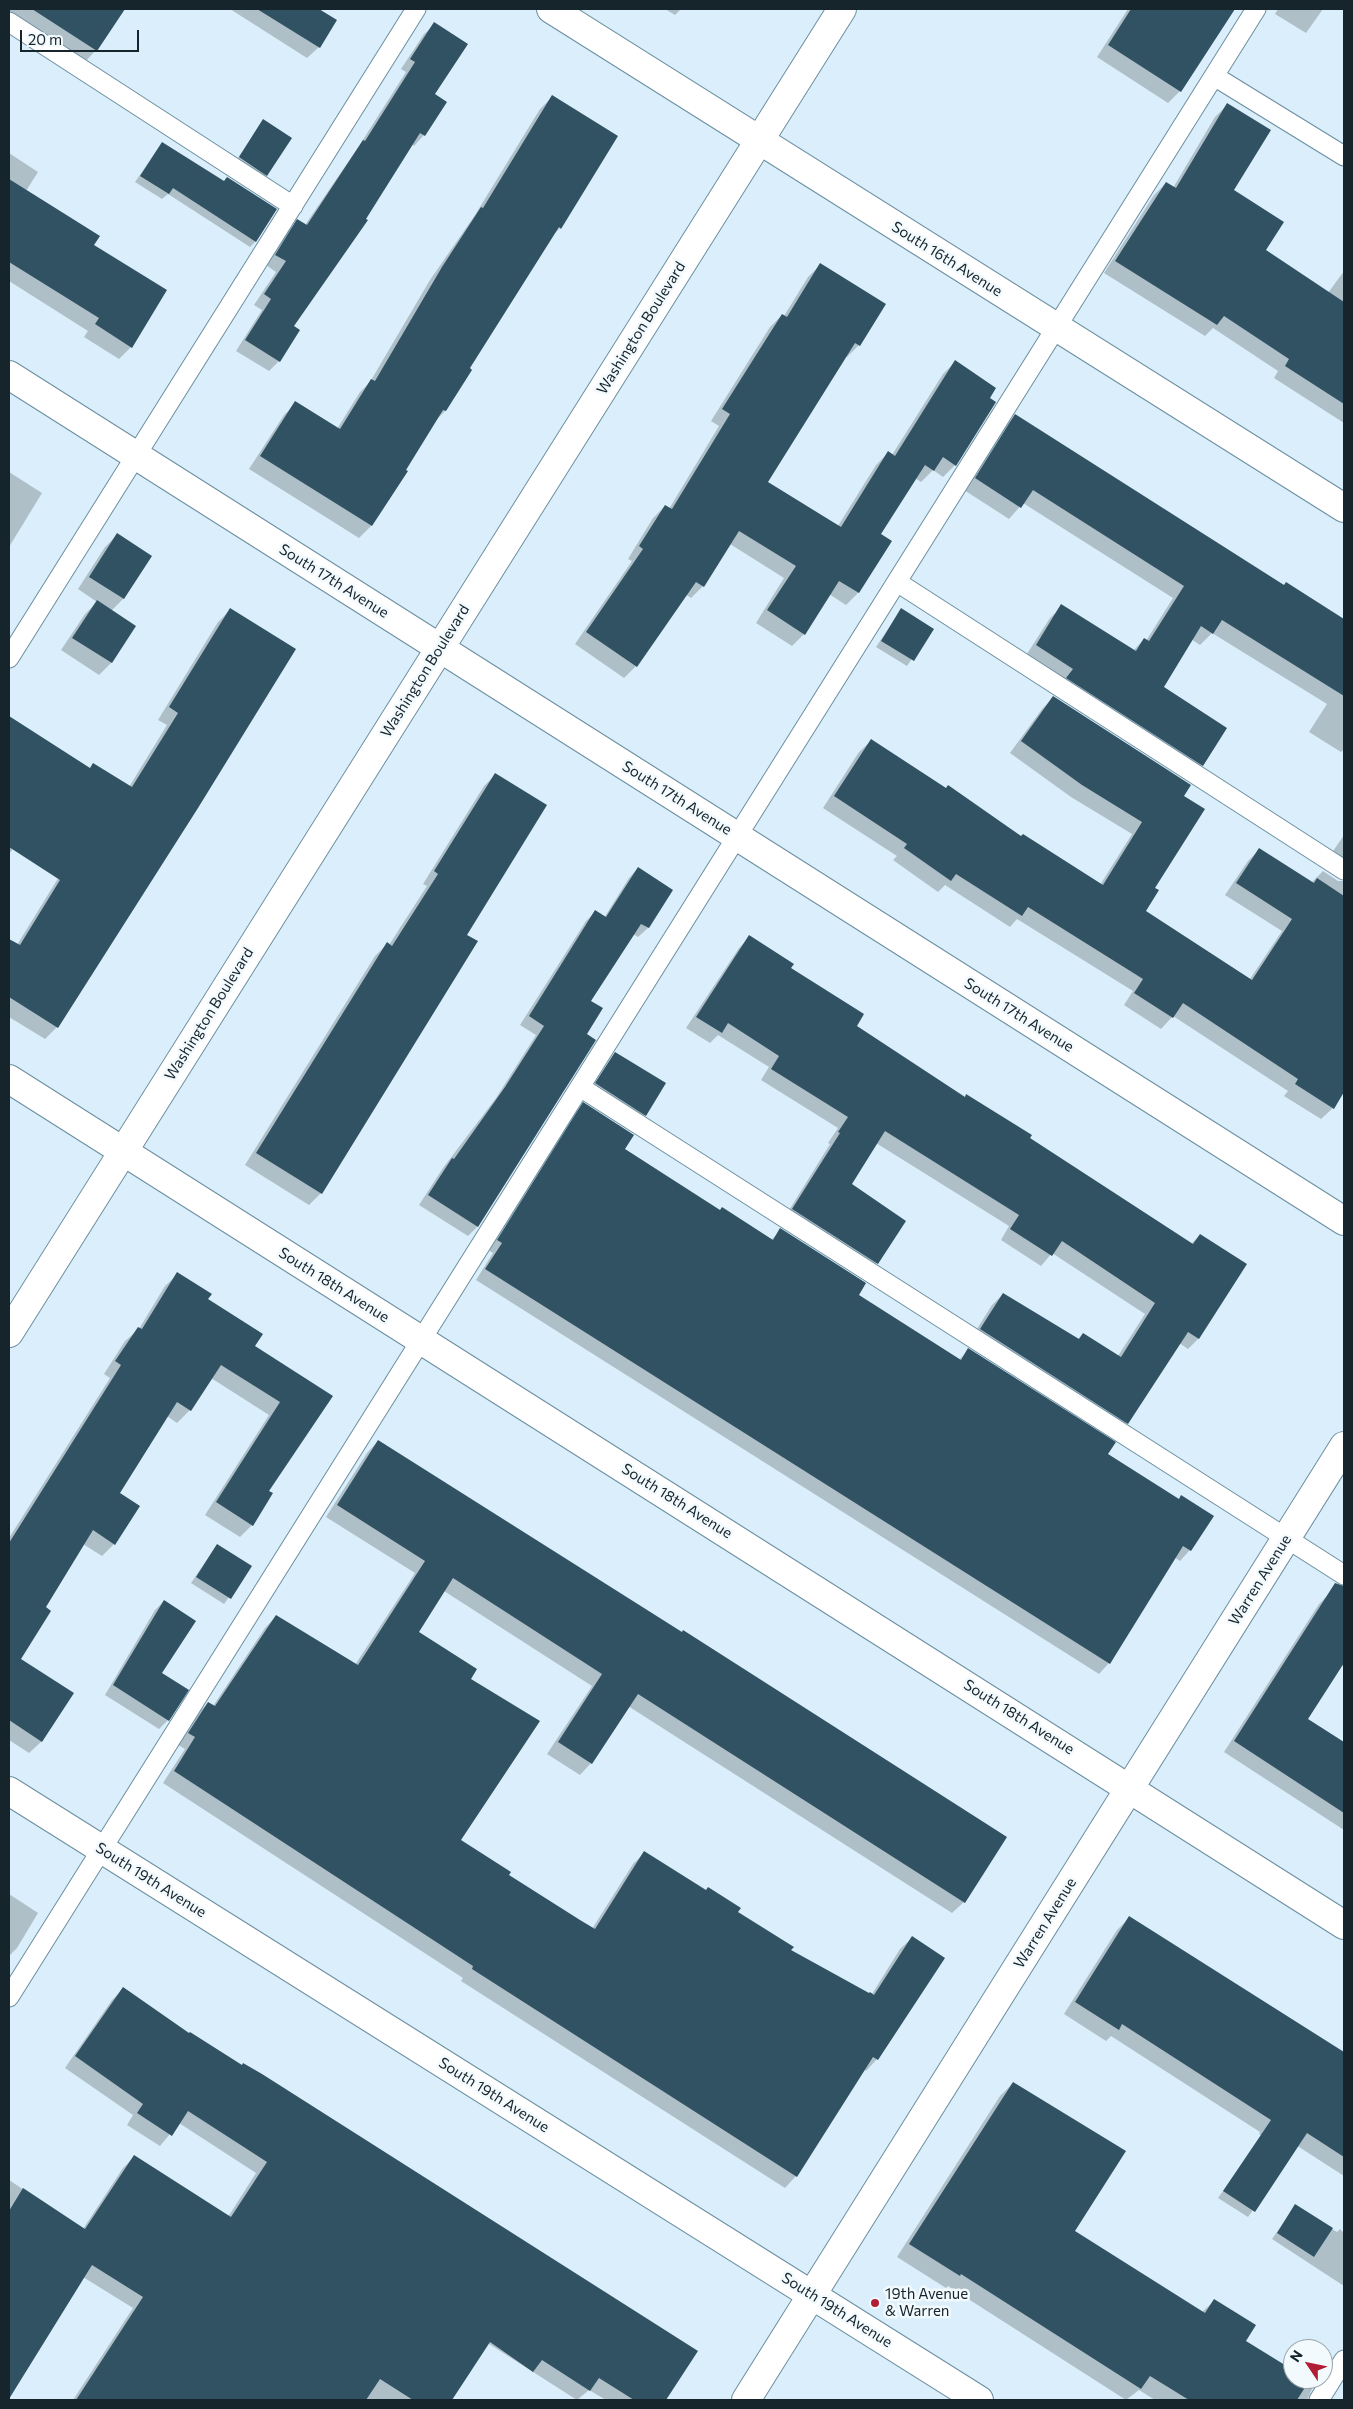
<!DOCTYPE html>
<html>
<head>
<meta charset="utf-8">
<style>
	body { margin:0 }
	#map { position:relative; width:1353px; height:2409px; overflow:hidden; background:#daeffb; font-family:Commissioner,sans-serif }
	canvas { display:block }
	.frame { position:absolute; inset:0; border:10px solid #16242b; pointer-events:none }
	.north { position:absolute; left:1283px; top:2339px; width:50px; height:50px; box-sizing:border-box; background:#f3fafe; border:1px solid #9ba4aa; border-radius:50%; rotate:304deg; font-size:14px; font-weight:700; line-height:20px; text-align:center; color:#16242b }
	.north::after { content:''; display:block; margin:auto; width:18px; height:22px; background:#b01d34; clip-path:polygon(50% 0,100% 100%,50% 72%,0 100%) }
	.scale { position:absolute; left:20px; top:30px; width:119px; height:22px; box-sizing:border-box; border:2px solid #16242b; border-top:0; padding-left:6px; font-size:15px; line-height:18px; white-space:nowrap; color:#16242b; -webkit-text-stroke:4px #f3fafe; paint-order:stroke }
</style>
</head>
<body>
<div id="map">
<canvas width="1353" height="2409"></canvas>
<div class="frame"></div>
<div class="north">N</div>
<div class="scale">20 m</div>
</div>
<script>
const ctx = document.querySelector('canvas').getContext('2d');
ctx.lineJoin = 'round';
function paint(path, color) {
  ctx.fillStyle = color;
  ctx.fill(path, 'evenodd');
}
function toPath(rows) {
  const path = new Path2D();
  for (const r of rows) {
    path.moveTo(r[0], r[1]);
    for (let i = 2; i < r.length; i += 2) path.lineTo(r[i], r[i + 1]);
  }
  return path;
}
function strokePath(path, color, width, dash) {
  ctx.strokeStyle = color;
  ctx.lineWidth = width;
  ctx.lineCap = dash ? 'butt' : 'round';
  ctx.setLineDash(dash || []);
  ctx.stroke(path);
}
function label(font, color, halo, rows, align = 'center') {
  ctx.font = font + ' Commissioner,sans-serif';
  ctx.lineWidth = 5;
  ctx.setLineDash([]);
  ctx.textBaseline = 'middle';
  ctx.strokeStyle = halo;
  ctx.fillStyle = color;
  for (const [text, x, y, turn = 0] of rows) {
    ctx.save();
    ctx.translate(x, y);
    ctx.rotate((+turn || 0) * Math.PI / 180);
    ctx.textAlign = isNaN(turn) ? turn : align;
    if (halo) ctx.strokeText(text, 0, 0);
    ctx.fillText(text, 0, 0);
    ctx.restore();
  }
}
paint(toPath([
	[9,9,104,9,118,17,96,50,85,62,9,14],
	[230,9,317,9,335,20,319,47,307,58],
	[665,9,681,9,675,15],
	[1128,9,1234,9,1180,91,1168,103,1097,57],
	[1278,9,1323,9,1306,33,1275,14],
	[435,24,433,95,424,135,414,146,412,144,293,326,279,361,269,371,236,351,262,310,254,305,276,272,266,265,288,231,298,221,305,225,359,146,406,72,401,69,424,34],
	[552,97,560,228,551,237,468,369,471,370,445,411,436,420,371,526,359,538,249,469,284,415,296,403,337,429,360,392,370,382,430,280,475,215,540,109],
	[1227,105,1232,190,1264,250,1328,293,1344,271,1344,423,1274,378,1278,371,1213,328,1205,336,1104,273,1154,195,1166,183,1173,188,1215,117],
	[263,120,266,175,261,181,234,164],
	[162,143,223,182,255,242,250,247,168,194,162,199,135,182],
	[9,153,38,172,26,191,93,245,131,347,119,359,84,337,88,331,9,281],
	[820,265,859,345,847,357,845,356,766,482,838,526,876,465,888,453,892,455,943,374,955,362,955,465,943,477,933,470,921,482,915,478,880,535,891,542,858,593,846,605,829,594,804,634,792,646,756,623,784,578,730,544,703,586,691,598,685,594,636,666,624,678,575,644,632,561,628,559,653,518,665,506,669,509,719,426,711,421,770,327,782,315,784,316,808,277],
	[1015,416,1284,586,1286,584,1344,620,1344,749,1341,752,1309,732,1327,704,1212,633,1200,645,1191,639,1162,687,1202,765,1190,777,1025,657,1050,618,1062,606,1133,651,1144,639,1146,641,1173,598,1023,503,1009,519,964,490,1004,427],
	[9,472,42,493,9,547],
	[117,535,150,556,123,599,111,611,134,626,111,663,99,675,61,650,85,614,97,602,78,589,105,547],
	[230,610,294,649,57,1027,45,1039,9,1017,9,940,17,945,110,794,129,787,167,725,158,720,218,622],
	[901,610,932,629,907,666,876,647],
	[1053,698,1182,796,1144,911,1250,979,1282,931,1225,895,1248,861,1259,850,1311,883,1323,871,1338,881,1343,881,1343,877,1325,863,1344,835,1344,992,1330,1014,1344,1023,1344,1090,1333,1108,1321,1119,1284,1096,1288,1091,1173,1016,1161,1029,1124,1005,1133,991,1017,919,1010,927,945,885,938,892,893,860,897,856,823,808,859,752,871,741,1021,838,1100,885,1132,834,1071,797,1010,753,1042,709],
	[9,718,77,761,9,854],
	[496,774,466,935,321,1193,309,1205,245,1165,375,956,387,944,389,945,427,886,423,884,484,786],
	[638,868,672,890,648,928,638,937,633,934,590,1001,477,1227,468,1236,419,1205,443,1168,496,1098,536,1035,520,1025,586,921,595,912,604,918,629,878],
	[750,937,855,1026,1191,1244,1200,1235,1245,1265,1198,1339,1188,1349,1179,1343,1127,1423,1116,1434,970,1340,992,1305,1003,1294,1077,1340,1083,1334,1118,1356,1145,1314,1052,1253,1041,1266,1001,1240,1009,1226,876,1143,850,1184,877,1263,866,1274,783,1220,830,1144,828,1143,838,1128,761,1080,769,1067,718,1035,710,1043,686,1028,739,948],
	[615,1053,645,1115,639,1121,591,1090],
	[584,1104,624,1149,720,1211,771,1240,781,1230,857,1295,959,1360,968,1350,1190,1550,1180,1561,1174,1557,1109,1663,1099,1674,476,1280,493,1253,488,1250,573,1114],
	[178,1274,207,1300,253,1347,331,1396,268,1491,252,1525,240,1537,205,1515,269,1415,211,1378,190,1410,177,1423,167,1416,118,1493,114,1544,102,1556,83,1544,45,1608,19,1659,42,1741,29,1753,9,1740,9,1538,110,1378,104,1374,125,1341,139,1329,165,1286],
	[378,1441,964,1902,952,1913,628,1706,591,1763,580,1775,547,1754,592,1686,444,1591,417,1632,469,1679,459,1841,507,1875,592,1929,633,1864,644,1853,737,1912,790,1951,868,1995,872,1994,900,1949,912,1938,877,2059,866,2071,864,2069,796,2176,785,2188,461,1981,463,1978,163,1783,185,1749,178,1745,196,1715,208,1703,213,1706,265,1628,276,1616,355,1665,415,1573,326,1517,367,1453],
	[217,1545,251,1567,224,1604,191,1583],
	[1330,1593,1340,1600,1344,1594,1344,1667,1342,1665,1307,1720,1344,1744,1344,1830,1224,1752,1319,1604],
	[164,1601,160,1673,168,1720,159,1729,105,1695,155,1610],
	[9,1894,38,1913,17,1948,9,1956],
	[1129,1918,1344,2053,1344,2176,1296,2145,1288,2153,1259,2134,1260,2132,1111,2036,1106,2041,1064,2014,1117,1930],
	[123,1989,189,2035,696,2351,664,2400,606,2400,589,2390,577,2400,417,2298,467,2374,450,2400,73,2400,133,2308,83,2277,14,2388,9,2393,9,2180,83,2229,123,2168,134,2157,228,2217,256,2173,179,2123,160,2146,127,2125,133,2115,65,2068,112,2000],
	[1013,2083,1074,2231,1202,2312,1214,2301,1244,2342,1293,2372,1293,2379,1304,2379,1314,2385,1307,2400,1155,2400,1139,2390,1126,2400,948,2286,946,2288,897,2257,1000,2096],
	[1245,2160,1274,2181,1248,2217,1218,2198],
	[1295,2206,1337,2232,1340,2229,1344,2233,1344,2286,1272,2239]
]), '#0003');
paint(toPath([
	[32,9,125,9,97,51],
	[257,9,319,9,337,20,320,48],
	[1131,9,1235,9,1181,92,1108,45],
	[434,22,468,44,435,94,447,102,425,136,420,133,366,219,368,220,294,326,300,330,280,362,245,340,271,299,264,294,286,261,275,255,297,219,307,225,363,140,365,141,415,62,410,59],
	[552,95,618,136,561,229,559,227,470,368,472,370,446,411,443,410,406,470,408,471,372,526,260,456,295,401,340,429,371,379,375,381,442,267,481,207,483,208],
	[1227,103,1271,130,1234,190,1284,222,1266,250,1344,302,1344,404,1285,366,1289,359,1224,316,1217,325,1115,261,1166,182,1176,188],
	[263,119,292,138,267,176,239,157],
	[162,142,224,181,227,177,277,209,256,242,173,188,169,194,140,176],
	[9,179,100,236,94,245,167,290,132,348,95,324,99,318,9,262],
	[820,263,886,304,860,346,855,343,768,482,841,527,888,451,895,456,955,360,996,388,990,398,996,402,956,466,943,457,934,471,925,465,881,534,892,541,859,593,839,581,805,635,767,610,796,566,739,531,704,587,696,582,637,667,586,632,643,549,639,546,665,505,672,509,730,414,722,409,782,314,787,317],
	[1015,414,1284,585,1286,582,1344,619,1344,696,1222,620,1213,634,1201,626,1164,687,1227,728,1203,766,1066,678,1073,669,1036,645,1061,604,1136,651,1144,638,1149,641,1184,586,1033,490,1021,508,975,478],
	[117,533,152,556,124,599,89,577],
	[97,600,136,626,112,663,72,638],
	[230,608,296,649,198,808,58,1028,9,997,9,939,20,945,60,880,9,847,9,716,90,768,93,763,132,787,178,713,169,707],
	[901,608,934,629,914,661,881,641],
	[1053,696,1191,785,1184,796,1205,809,1155,888,1159,890,1146,911,1252,980,1292,919,1236,883,1259,848,1314,883,1317,878,1344,896,1344,1092,1334,1109,1295,1084,1298,1079,1183,1003,1173,1018,1134,993,1143,979,1028,907,1022,916,956,874,951,881,904,848,907,844,834,796,871,739,946,788,948,785,1021,836,1023,834,1103,885,1142,822,1082,785,1021,741],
	[495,773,547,805,467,935,478,941,322,1194,256,1153,387,942,392,946,438,874,434,871],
	[638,867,673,890,649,928,641,924,591,1001,603,1008,587,1034,596,1040,478,1227,428,1195,452,1158,454,1159,505,1087,544,1026,529,1016,577,939,595,910,606,917],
	[749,935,794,964,791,968,864,1014,857,1026,965,1097,966,1094,1032,1135,1030,1138,1193,1244,1200,1234,1247,1264,1199,1339,1188,1332,1128,1424,980,1329,1003,1293,1079,1339,1083,1333,1121,1357,1155,1303,1062,1241,1052,1256,1010,1229,1019,1215,885,1131,852,1184,906,1221,878,1264,792,1209,840,1133,838,1132,848,1117,771,1069,779,1056,728,1023,722,1033,696,1017],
	[615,1052,666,1083,646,1116,595,1083],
	[583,1102,634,1135,625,1149,720,1210,722,1207,773,1240,780,1228,866,1283,859,1295,961,1360,968,1348,1116,1442,1108,1454,1179,1499,1181,1495,1214,1516,1191,1551,1183,1546,1110,1664,485,1269,502,1243,497,1240],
	[177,1272,212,1294,208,1299,263,1334,255,1346,333,1396,269,1491,273,1493,253,1526,216,1502,280,1402,221,1365,191,1411,177,1402,120,1493,140,1506,115,1545,93,1530,46,1607,51,1611,21,1659,74,1693,42,1742,9,1720,9,1543,121,1365,115,1361,138,1327,142,1329],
	[378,1440,682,1632,683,1630,1007,1837,965,1903,638,1694,592,1764,558,1742,602,1674,453,1578,419,1632,477,1669,471,1679,540,1721,461,1840,511,1872,509,1875,580,1920,595,1929,644,1851,706,1890,708,1887,741,1908,738,1912,794,1947,791,1950,869,1993,870,1992,874,1995,912,1936,945,1958,878,2060,873,2057,797,2177,472,1969,473,1966,174,1771,195,1737,188,1733,208,1702,215,1706,276,1615,358,1665,425,1561,337,1505],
	[217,1544,252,1566,231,1599,196,1577],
	[1335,1583,1344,1586,1344,1663,1308,1719,1344,1742,1344,1813,1234,1741],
	[164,1600,196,1621,162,1673,189,1690,169,1721,113,1685],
	[1129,1916,1344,2052,1344,2157,1307,2133,1255,2212,1223,2191,1271,2120,1122,2024,1119,2030,1075,2002],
	[123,1987,189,2033,190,2032,242,2065,243,2063,262,2074,698,2351,666,2400,634,2400,599,2378,590,2391,542,2360,533,2372,490,2342,452,2400,413,2400,380,2379,366,2400,76,2400,143,2297,92,2265,9,2399,9,2211,23,2188,85,2229,134,2155,231,2217,267,2162,188,2111,172,2136,137,2113,143,2104,75,2056],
	[1013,2082,1126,2151,1075,2231,1205,2313,1214,2299,1256,2325,1246,2341,1293,2370,1293,2379,1309,2381,1297,2400,1189,2400,1150,2376,1141,2389,961,2274,960,2276,909,2244],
	[1295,2204,1333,2228,1314,2257,1277,2233]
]), '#315262');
const service = toPath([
	[9,22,293,206],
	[1214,76,1344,156],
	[897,582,1344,870],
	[9,658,416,9],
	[580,1087,1344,1575],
	[9,1997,1256,9],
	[1319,2400,1344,2360]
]);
const minor = toPath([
	[551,9,1344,508],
	[9,375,1344,1221],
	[9,1079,1344,1925],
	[9,1791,979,2400],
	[746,2400,1344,1446]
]);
const tertiary = toPath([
	[9,1333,842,9]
]);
strokePath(service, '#6c8ea0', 21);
strokePath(minor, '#6c8ea0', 30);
strokePath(tertiary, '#6c8ea0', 30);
strokePath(service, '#fff', 19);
strokePath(minor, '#fff', 28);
strokePath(tertiary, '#fff', 28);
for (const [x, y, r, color] of [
	[875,2303,5,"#b01d34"]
]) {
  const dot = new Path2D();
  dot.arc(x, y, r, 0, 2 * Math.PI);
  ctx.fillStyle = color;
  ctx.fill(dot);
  strokePath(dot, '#f3fafe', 2);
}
label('15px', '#16242b', '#f3fafe', [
	["South 16th Avenue",947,259,32],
	["Washington Boulevard",641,328,-58],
	["South 17th Avenue",334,581,32],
	["Washington Boulevard",425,671,-58],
	["South 17th Avenue",677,798,32],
	["Washington Boulevard",209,1014,-58],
	["South 17th Avenue",1019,1015,32],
	["South 18th Avenue",334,1285,32],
	["South 18th Avenue",677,1501,32],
	["Warren Avenue",1260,1580,-58],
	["South 18th Avenue",1019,1717,32],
	["South 19th Avenue",151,1880,32],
	["Warren Avenue",1045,1923,-58],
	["South 19th Avenue",494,2095,32],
	["South 19th Avenue",837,2310,32]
]);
label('15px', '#16242b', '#f3fafe', [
	["19th Avenue",885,2294],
	["& Warren",885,2311]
], 'left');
</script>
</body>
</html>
